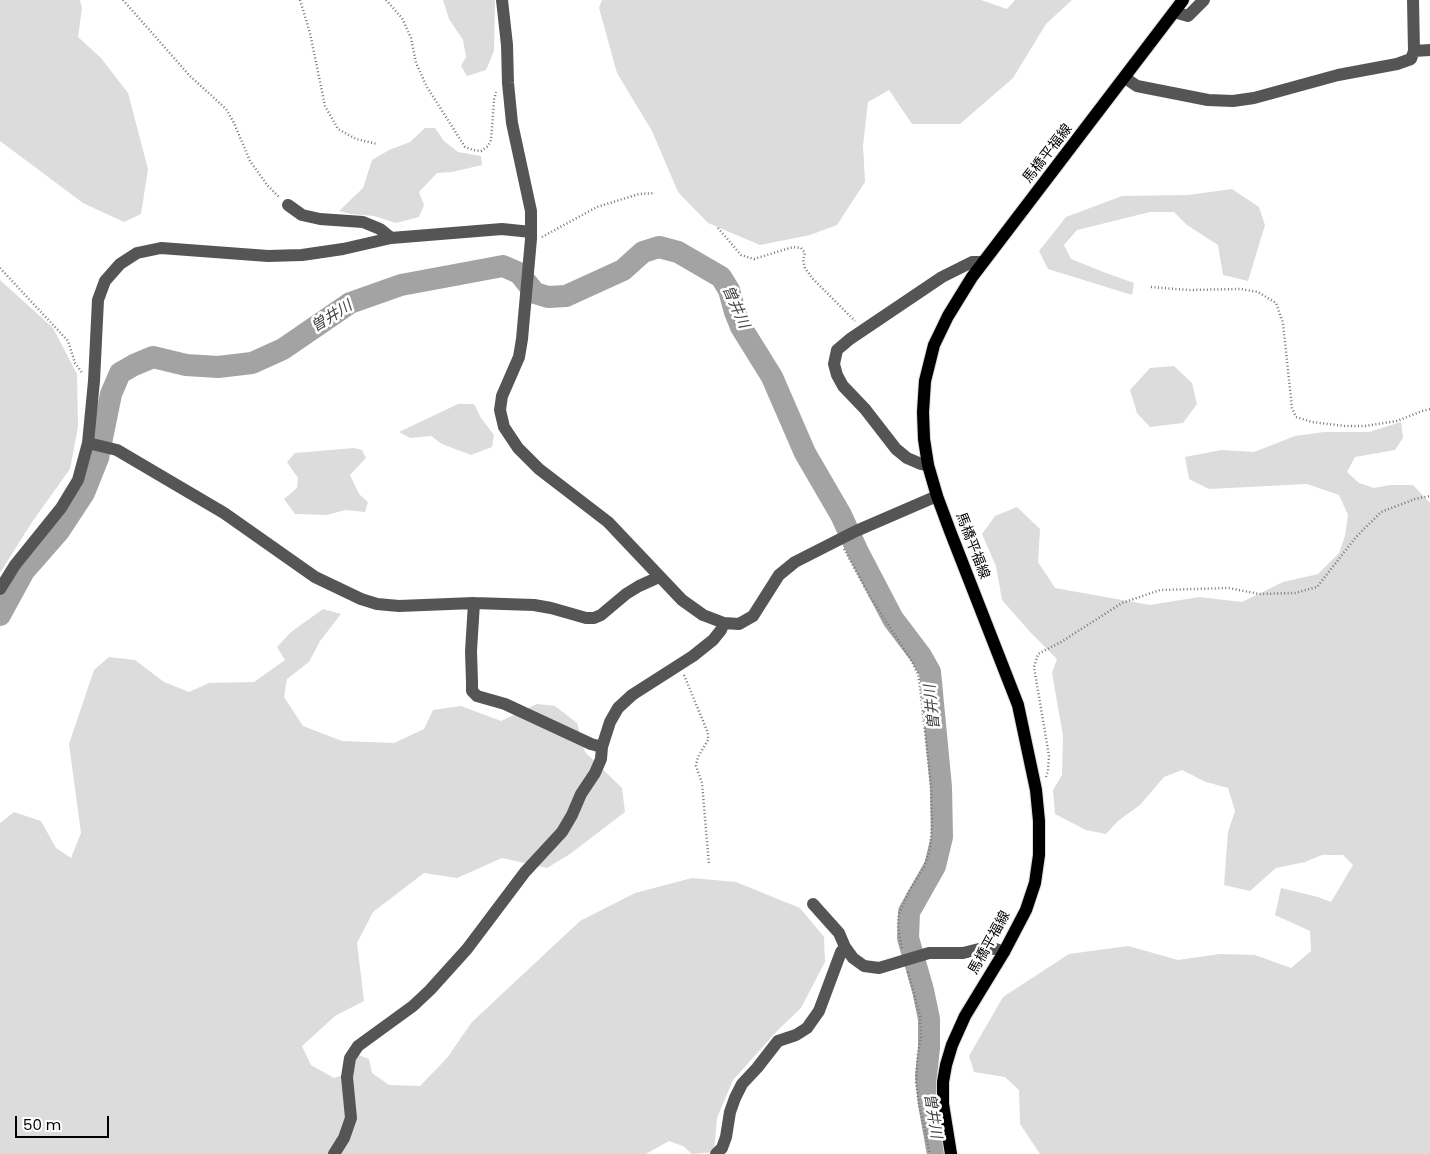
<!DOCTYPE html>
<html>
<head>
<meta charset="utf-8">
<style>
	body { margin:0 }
	#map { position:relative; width:1430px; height:1154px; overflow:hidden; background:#fff; font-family:Poppins,sans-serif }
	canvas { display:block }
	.scale { position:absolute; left:15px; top:1116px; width:94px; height:22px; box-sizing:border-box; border:2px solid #000; border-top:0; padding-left:6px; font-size:15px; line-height:18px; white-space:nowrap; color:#000; -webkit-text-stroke:4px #fff; paint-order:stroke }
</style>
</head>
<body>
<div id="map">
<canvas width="1430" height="1154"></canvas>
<div class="scale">50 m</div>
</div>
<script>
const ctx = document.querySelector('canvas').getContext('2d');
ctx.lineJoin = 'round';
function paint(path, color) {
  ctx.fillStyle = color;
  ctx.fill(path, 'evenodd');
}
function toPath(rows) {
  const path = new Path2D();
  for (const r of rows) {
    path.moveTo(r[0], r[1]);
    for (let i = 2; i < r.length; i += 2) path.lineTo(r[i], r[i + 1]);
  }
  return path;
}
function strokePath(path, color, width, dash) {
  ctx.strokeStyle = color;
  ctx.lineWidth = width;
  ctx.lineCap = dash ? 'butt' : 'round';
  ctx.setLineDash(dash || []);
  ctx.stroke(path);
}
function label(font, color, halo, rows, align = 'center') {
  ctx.font = font + ' Poppins,"Noto Sans JP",sans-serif';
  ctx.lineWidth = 5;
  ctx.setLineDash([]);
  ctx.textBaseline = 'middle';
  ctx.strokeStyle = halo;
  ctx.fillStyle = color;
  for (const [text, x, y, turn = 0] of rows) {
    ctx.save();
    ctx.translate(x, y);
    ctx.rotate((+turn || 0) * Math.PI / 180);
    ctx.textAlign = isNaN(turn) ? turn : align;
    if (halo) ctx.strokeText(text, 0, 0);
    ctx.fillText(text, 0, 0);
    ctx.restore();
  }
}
paint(toPath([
	[0,0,80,0,82,8,78,37,101,58,128,93,148,169,141,214,124,222,83,203,0,141],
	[443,0,495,0,494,51,486,70,467,76,461,66,466,57,463,40,449,19],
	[602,0,981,0,1007,9,1015,0,1072,0,1046,24,1013,78,960,124,912,124,889,90,868,102,863,145,865,182,837,225,810,235,760,245,708,223,678,192,652,131,617,73,599,8],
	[425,128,435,128,444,141,458,152,481,156,482,165,452,172,437,173,419,192,424,205,419,217,396,223,374,216,351,214,339,211,363,188,372,160,389,150,410,142],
	[1232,189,1259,207,1265,225,1248,281,1223,275,1218,245,1187,225,1174,212,1150,212,1077,230,1064,245,1071,259,1106,273,1134,283,1132,295,1048,269,1039,251,1066,217,1122,196,1188,195],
	[0,280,53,328,77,374,78,427,70,469,32,522,0,573],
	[1174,366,1192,383,1197,404,1183,423,1150,427,1137,413,1130,390,1150,368],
	[458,404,474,404,481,418,494,435,492,447,471,455,442,444,431,436,410,438,399,432],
	[1401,422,1403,438,1395,450,1355,457,1347,472,1359,483,1374,488,1390,485,1413,485,1430,503,1430,1154,1040,1154,1020,1124,1019,1090,1005,1077,974,1072,969,1056,1003,997,1069,954,1128,946,1178,960,1220,954,1255,955,1291,968,1311,951,1310,931,1275,915,1281,888,1318,897,1331,902,1353,865,1343,855,1322,855,1305,862,1276,868,1250,891,1224,885,1228,832,1235,811,1228,788,1206,782,1182,770,1164,777,1140,805,1118,821,1106,834,1086,830,1055,814,1053,790,1062,775,1063,736,1052,673,1057,659,1031,633,1002,600,996,566,982,534,995,516,1017,507,1040,529,1038,562,1055,588,1150,605,1199,597,1242,602,1283,582,1318,574,1339,553,1345,536,1348,515,1339,495,1307,484,1209,489,1189,479,1185,457,1221,450,1254,452,1295,436,1324,432,1369,432],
	[354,448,362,450,366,458,350,475,359,494,368,502,365,512,345,510,327,515,295,514,284,499,297,488,298,478,287,462,295,453],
	[323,609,341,614,320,641,309,662,287,679,284,697,303,726,342,741,394,743,424,729,433,710,461,706,501,721,537,704,555,706,577,723,585,752,622,788,625,812,570,854,547,868,502,858,457,878,424,873,373,912,357,943,364,1001,335,1016,302,1046,311,1065,334,1078,352,1072,356,1054,369,1059,372,1073,389,1085,420,1086,447,1058,472,1022,580,921,635,893,692,878,736,882,800,908,824,937,825,962,801,1008,777,1031,733,1080,717,1118,714,1152,692,1154,683,1146,669,1141,646,1154,0,1154,0,823,14,812,41,821,56,848,71,858,81,833,69,744,94,670,109,657,135,660,164,682,189,692,209,683,254,682,285,660,277,647,291,632]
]), '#dcdcdc');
strokePath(toPath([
	[0,615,24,571,59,531,84,493,98,458,111,394,120,373,134,365,153,357,186,365,218,367,252,363,283,349,350,303,401,285,503,266,519,273,535,293,548,297,566,296,623,270,643,252,659,247,678,252,721,277,729,290,735,312,741,327,772,377,805,453,841,515,858,552,893,619,921,656,930,672,941,787,942,837,935,866,909,912,908,938,923,990,929,1019,929,1048,926,1076,929,1104,938,1154]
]), '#a3a3a3', 22);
const major = toPath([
	[951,1154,943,1104,943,1082,946,1065,952,1045,965,1016,1004,952,1026,910,1035,883,1039,855,1039,821,1036,790,1018,705,950,531,937,496,928,465,924,439,923,412,925,381,934,345,948,316,972,277,1183,0]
]);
strokePath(major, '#dbdbdb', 14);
strokePath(toPath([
	[123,0,189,75,226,109,234,123,250,161,268,186,279,197],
	[300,0,310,33,325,106,338,129,356,139,377,144],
	[386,0,402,18,411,38,416,63,427,87,465,147,473,150,481,151,488,146,491,140,494,100,496,92],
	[718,228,741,255,754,259,793,247,801,248,805,253,803,260,805,268,812,278,855,321],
	[542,237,597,207,639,194,655,193],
	[0,268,68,341,75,363,83,374],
	[1151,287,1189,290,1241,289,1258,292,1276,303,1283,323,1292,408,1296,417,1312,422,1345,426,1365,426,1397,421,1422,411,1430,409],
	[844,549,869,595,911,660,918,674,920,687,931,787,932,824,930,849,924,867,909,891,899,914,898,926,902,950],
	[684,675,708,733,708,740,698,757,696,766,702,783,709,865],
	[1046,777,1048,771,1049,756,1034,667,1038,654,1061,642,1122,603,1160,590,1229,588,1259,594,1295,593,1317,587,1356,537,1381,512,1415,499,1430,496],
	[908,972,920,1016,921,1038,918,1053,916,1083,919,1104,930,1154]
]), '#777', 2.5, [1, 2.5]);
strokePath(toPath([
	[502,0,507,45,508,83,512,123,531,211,531,239,522,339,519,357,502,396,500,410,504,427,518,448,539,469,608,522,682,600,703,615,724,623,739,624,753,616,779,575,795,562,856,531,937,496],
	[1174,12,1188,16,1204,0],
	[1414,51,1430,50],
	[1125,78,1137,86,1208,100,1233,101,1254,98,1338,75,1397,64,1411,59,1414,51,1413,0],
	[288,205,302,215,320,219,363,222,380,229,391,238],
	[88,443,117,450,224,513,315,577,361,599,377,604,399,606,474,603,534,605,551,608,586,618,594,618,601,615,626,594,639,586,659,577],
	[928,465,921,464,907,458,896,449,865,409,843,386,837,375,834,364,837,350,850,339,942,277,972,262,983,262],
	[0,589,15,565,61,508,78,480,88,443,94,381,98,300,105,281,120,264,137,253,161,248,268,256,302,255,343,249,391,238,502,229,531,232],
	[474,603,471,651,472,682,472,691,477,696,505,704,591,744,602,747],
	[813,904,839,933,845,947,853,958,864,966,879,968,929,953,963,953,983,948,996,949,1004,952],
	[334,1154,344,1138,351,1118,347,1077,350,1058,358,1046,413,1006,430,990,467,949,525,872,562,832,572,815,581,794,595,773,601,759,602,747,610,722,618,708,632,695,693,656,713,640,721,630,724,623],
	[716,1154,722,1148,726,1137,730,1112,735,1098,742,1084,757,1068,778,1041,796,1035,807,1028,819,1011,841,952,845,947]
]), '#555', 12);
strokePath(major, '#000', 12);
label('14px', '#000', '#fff', [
	["馬橋平福線",1048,154,-52],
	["馬橋平福線",972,546,69],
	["馬橋平福線",990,943,-61]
]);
label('italic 15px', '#444', '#fff', [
	["曽井川",735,307,66],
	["曽井川",332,317,-32],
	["曽井川",933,707,-96],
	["曽井川",932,1116,81]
]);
</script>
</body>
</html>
